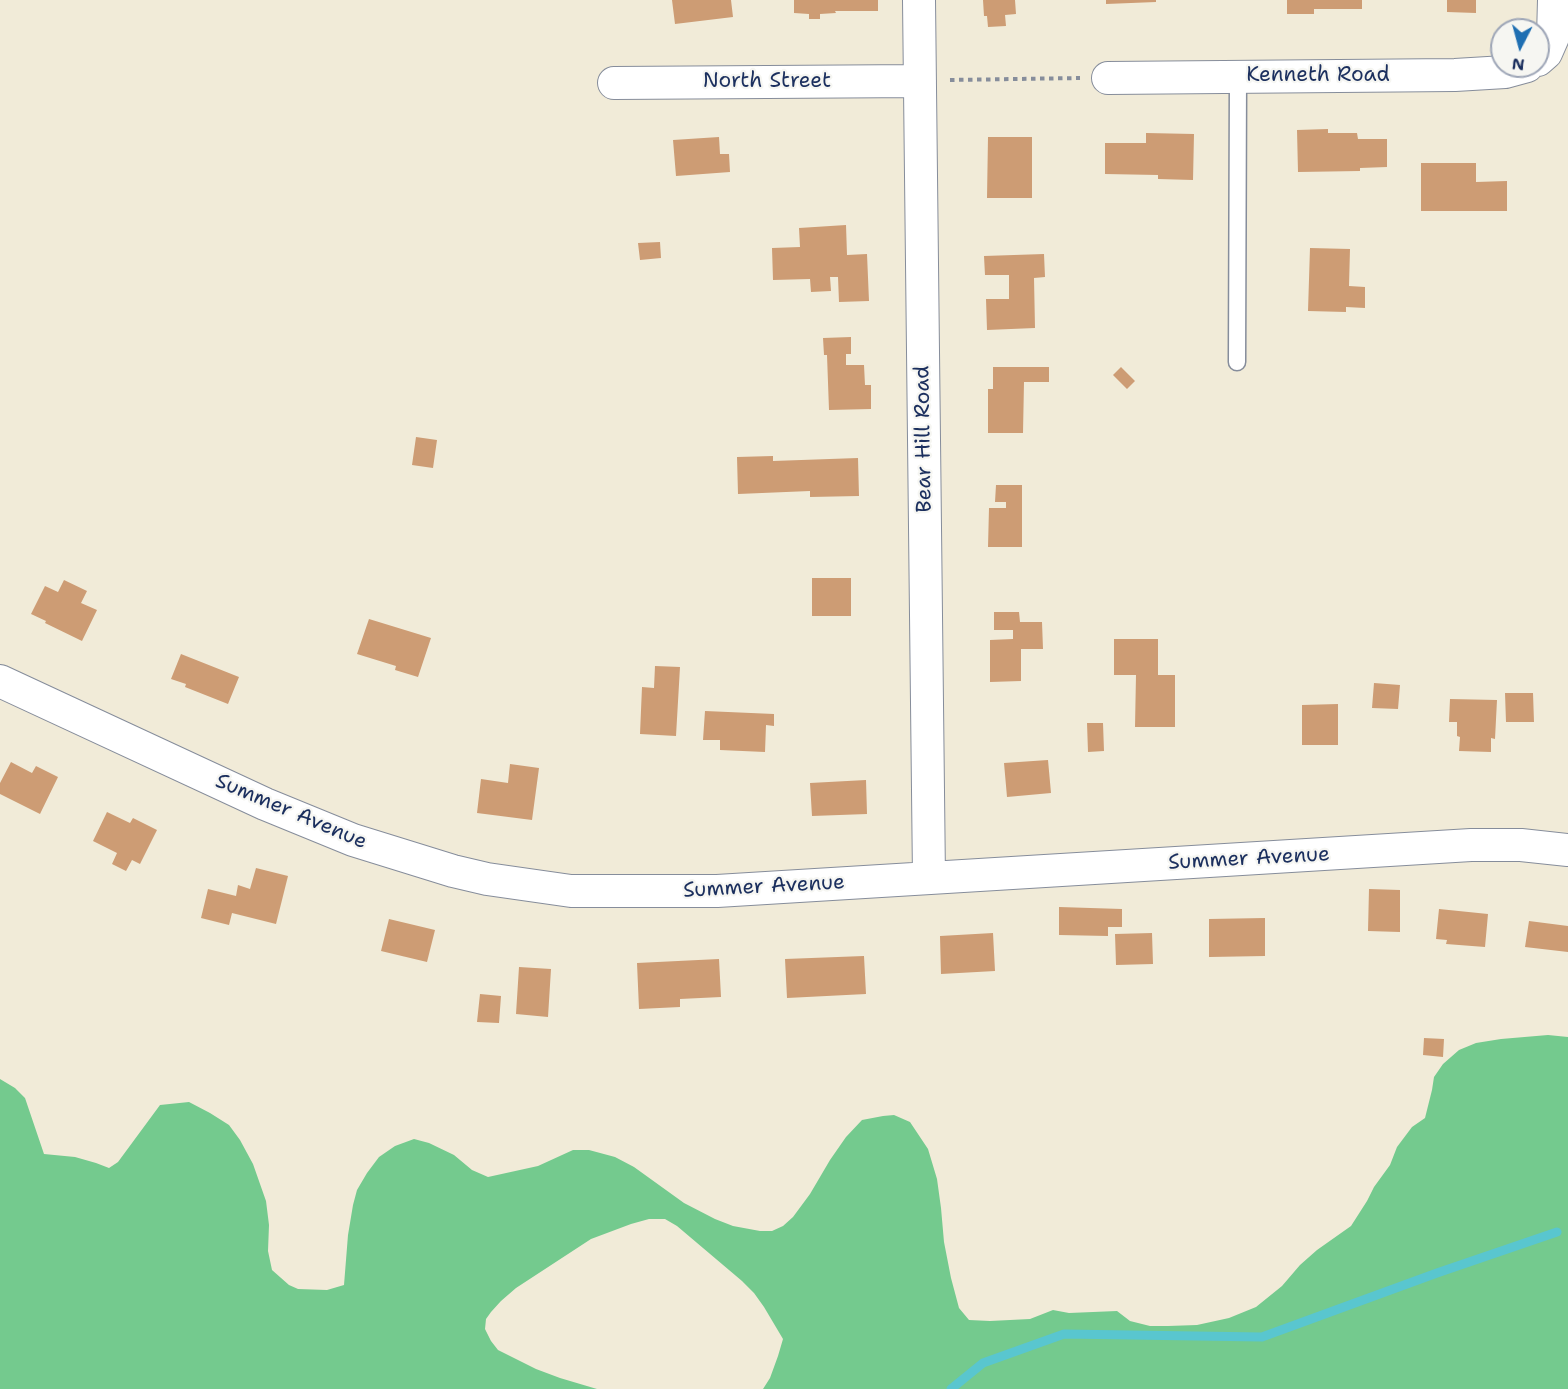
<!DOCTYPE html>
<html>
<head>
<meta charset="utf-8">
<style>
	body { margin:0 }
	#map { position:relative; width:1568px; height:1389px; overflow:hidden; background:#f1ebd8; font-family:"Shantell Sans",sans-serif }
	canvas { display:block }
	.north { position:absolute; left:1490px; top:18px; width:60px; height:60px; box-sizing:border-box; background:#f6f6f2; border:2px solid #9ea6b7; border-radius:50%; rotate:186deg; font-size:16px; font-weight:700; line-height:24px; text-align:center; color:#1b2f5e }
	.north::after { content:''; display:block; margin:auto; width:21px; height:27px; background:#1f6fb2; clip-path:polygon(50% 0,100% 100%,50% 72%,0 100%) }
</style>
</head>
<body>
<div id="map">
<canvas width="1568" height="1389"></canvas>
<div class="north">N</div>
</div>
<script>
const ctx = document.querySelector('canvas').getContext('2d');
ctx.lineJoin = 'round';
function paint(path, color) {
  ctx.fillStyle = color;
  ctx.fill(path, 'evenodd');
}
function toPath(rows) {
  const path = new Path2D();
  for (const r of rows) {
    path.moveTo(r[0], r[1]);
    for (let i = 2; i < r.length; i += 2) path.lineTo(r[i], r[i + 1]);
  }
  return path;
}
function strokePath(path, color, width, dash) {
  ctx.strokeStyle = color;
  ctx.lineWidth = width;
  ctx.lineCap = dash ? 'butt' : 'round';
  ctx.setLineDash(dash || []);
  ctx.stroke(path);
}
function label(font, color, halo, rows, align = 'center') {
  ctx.font = font + ' "Shantell Sans",sans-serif';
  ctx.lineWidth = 4.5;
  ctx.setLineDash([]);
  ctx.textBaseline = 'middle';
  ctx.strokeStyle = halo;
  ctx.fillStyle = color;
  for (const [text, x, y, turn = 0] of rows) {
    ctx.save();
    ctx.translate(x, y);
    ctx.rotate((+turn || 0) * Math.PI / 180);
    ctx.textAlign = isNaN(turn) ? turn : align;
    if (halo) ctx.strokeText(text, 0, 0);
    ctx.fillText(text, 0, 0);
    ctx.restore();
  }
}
paint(toPath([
	[1548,1035,1568,1037,1568,1389,763,1389,770,1378,778,1356,783,1339,764,1307,754,1293,742,1281,677,1226,665,1219,649,1219,631,1224,591,1239,516,1288,501,1301,491,1312,486,1319,485,1329,491,1341,498,1350,536,1369,560,1378,597,1389,0,1389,0,1079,15,1088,25,1098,44,1154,75,1157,96,1163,109,1168,118,1162,160,1105,189,1102,210,1113,229,1125,240,1140,253,1164,266,1201,269,1225,268,1251,272,1270,289,1285,298,1289,327,1290,344,1285,348,1235,353,1205,357,1190,367,1173,379,1157,395,1146,414,1139,429,1143,454,1155,472,1170,488,1177,538,1166,573,1150,589,1150,615,1157,634,1167,684,1203,715,1219,733,1226,760,1231,772,1231,783,1226,793,1217,810,1194,830,1160,846,1137,862,1120,883,1116,894,1115,910,1122,928,1149,937,1179,941,1208,944,1242,951,1278,959,1308,969,1320,990,1321,1030,1319,1053,1310,1069,1313,1117,1311,1130,1321,1150,1326,1168,1326,1197,1325,1229,1318,1256,1307,1282,1286,1300,1265,1317,1250,1351,1226,1367,1201,1374,1187,1390,1165,1397,1147,1412,1127,1425,1118,1432,1090,1434,1077,1443,1064,1459,1050,1476,1043,1501,1039]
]), '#74ca8e');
strokePath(toPath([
	[951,1389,983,1363,1064,1334,1262,1337,1437,1273,1557,1232]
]), '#59c6cf', 9);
paint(toPath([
	[672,0,731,0,733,17,675,24],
	[794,0,878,0,878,11,835,11,836,13,820,14,820,19,809,19,809,14,794,13],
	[983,0,1015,0,1016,14,1005,15,1006,26,988,27,987,16,984,16],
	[1106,0,1156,0,1156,2,1106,4],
	[1287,0,1362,0,1362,9,1314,9,1314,14,1287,14],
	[1447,0,1476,0,1476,13,1447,12],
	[1328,129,1328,133,1357,133,1358,139,1387,139,1387,167,1360,168,1360,171,1298,172,1297,130],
	[1146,133,1194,134,1193,180,1158,179,1158,175,1105,174,1105,143,1146,143],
	[719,137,720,154,729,154,730,172,676,176,673,140],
	[988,137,1032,137,1032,198,987,198],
	[1421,163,1476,163,1476,182,1507,181,1507,211,1421,211],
	[846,225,847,255,867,254,869,301,839,302,838,277,830,277,831,291,811,292,810,279,773,280,772,248,800,247,799,228],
	[660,242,661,258,640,260,638,243],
	[1310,248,1350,249,1349,286,1365,287,1365,308,1346,307,1346,312,1308,311],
	[1044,254,1045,277,1034,278,1035,328,987,330,986,299,1009,299,1009,275,985,275,984,256],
	[851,337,851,354,846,354,846,365,864,365,865,385,871,385,871,409,829,410,827,355,824,355,823,338],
	[993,367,1049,367,1049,382,1024,382,1023,433,988,433,988,389,993,389],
	[1121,367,1135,381,1127,389,1113,375],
	[416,437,437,440,433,468,412,465],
	[773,456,773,461,858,458,859,496,810,497,810,491,738,494,737,457],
	[996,485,1022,485,1022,547,988,547,989,508,1006,508,1006,502,995,502],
	[812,578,851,578,851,616,812,616],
	[64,580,87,591,81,603,97,610,82,641,45,623,46,621,31,614,45,586,58,592],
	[994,612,1019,612,1020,622,1042,622,1043,649,1021,649,1021,681,990,682,990,640,1013,639,1013,630,994,630],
	[369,619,431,638,418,677,395,670,396,666,357,654],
	[1114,639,1158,639,1158,675,1175,675,1175,727,1135,727,1136,675,1114,675],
	[181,654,239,677,228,704,185,687,186,684,171,679],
	[655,666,680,667,676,736,640,734,642,687,654,688],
	[1374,683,1400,685,1398,709,1372,708],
	[1505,693,1533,693,1534,722,1506,722],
	[1450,699,1497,700,1495,739,1491,738,1491,752,1459,751,1460,737,1457,736,1457,722,1449,722],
	[1338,704,1338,745,1302,745,1302,705],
	[705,711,774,714,774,726,766,725,765,752,720,750,720,740,703,740],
	[1087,723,1103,723,1104,751,1088,752],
	[1048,760,1051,793,1007,797,1004,763],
	[11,762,32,773,36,766,58,777,40,814,0,794,0,783],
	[510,764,539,768,532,820,477,813,481,779,508,783],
	[866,780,867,814,812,816,810,783],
	[107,812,130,823,133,818,157,830,140,864,132,860,126,871,112,864,117,853,93,841],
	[256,868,288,876,276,924,232,913,229,925,201,918,208,889,236,896,238,885,250,889],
	[1369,889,1400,890,1400,932,1368,931],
	[1059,907,1122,909,1122,927,1108,927,1108,936,1059,935],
	[1439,909,1488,914,1485,947,1446,944,1447,940,1436,939],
	[1265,918,1265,956,1209,957,1209,919],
	[389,919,435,930,427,962,381,951],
	[1529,921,1568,926,1568,952,1525,947],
	[993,933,995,971,941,974,940,936],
	[1152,933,1153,964,1116,965,1115,934],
	[864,956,866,994,787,998,785,959],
	[719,959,721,997,680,999,680,1007,639,1009,637,963],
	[519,967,551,969,548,1017,516,1014],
	[480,994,501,996,499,1023,477,1022],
	[1424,1038,1444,1039,1443,1057,1423,1055]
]), '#cd9c74');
const lane = toPath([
	[1237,362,1238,77]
]);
const street = toPath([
	[919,0,929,878],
	[1538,60,1546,53,1553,37,1554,0],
	[1108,78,1455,75,1505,72,1527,66],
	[614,83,920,81],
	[0,681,265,804,353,840,453,871,487,879,571,891,717,891,1471,845,1521,845,1568,850]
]);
strokePath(lane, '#868d9b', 19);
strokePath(street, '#868d9b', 34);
strokePath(toPath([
	[950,80,1080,78]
]), '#868d9b', 4, [4.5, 4.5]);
strokePath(lane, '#fff', 16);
strokePath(street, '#fff', 32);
label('21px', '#1b2f5e', '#f6f6f2', [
	["Kenneth Road",1318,76],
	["North Street",767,82],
	["Bear Hill Road",924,439,-91],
	["Summer Avenue",291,812,23],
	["Summer Avenue",1249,859,-3],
	["Summer Avenue",764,887,-3]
]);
</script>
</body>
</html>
